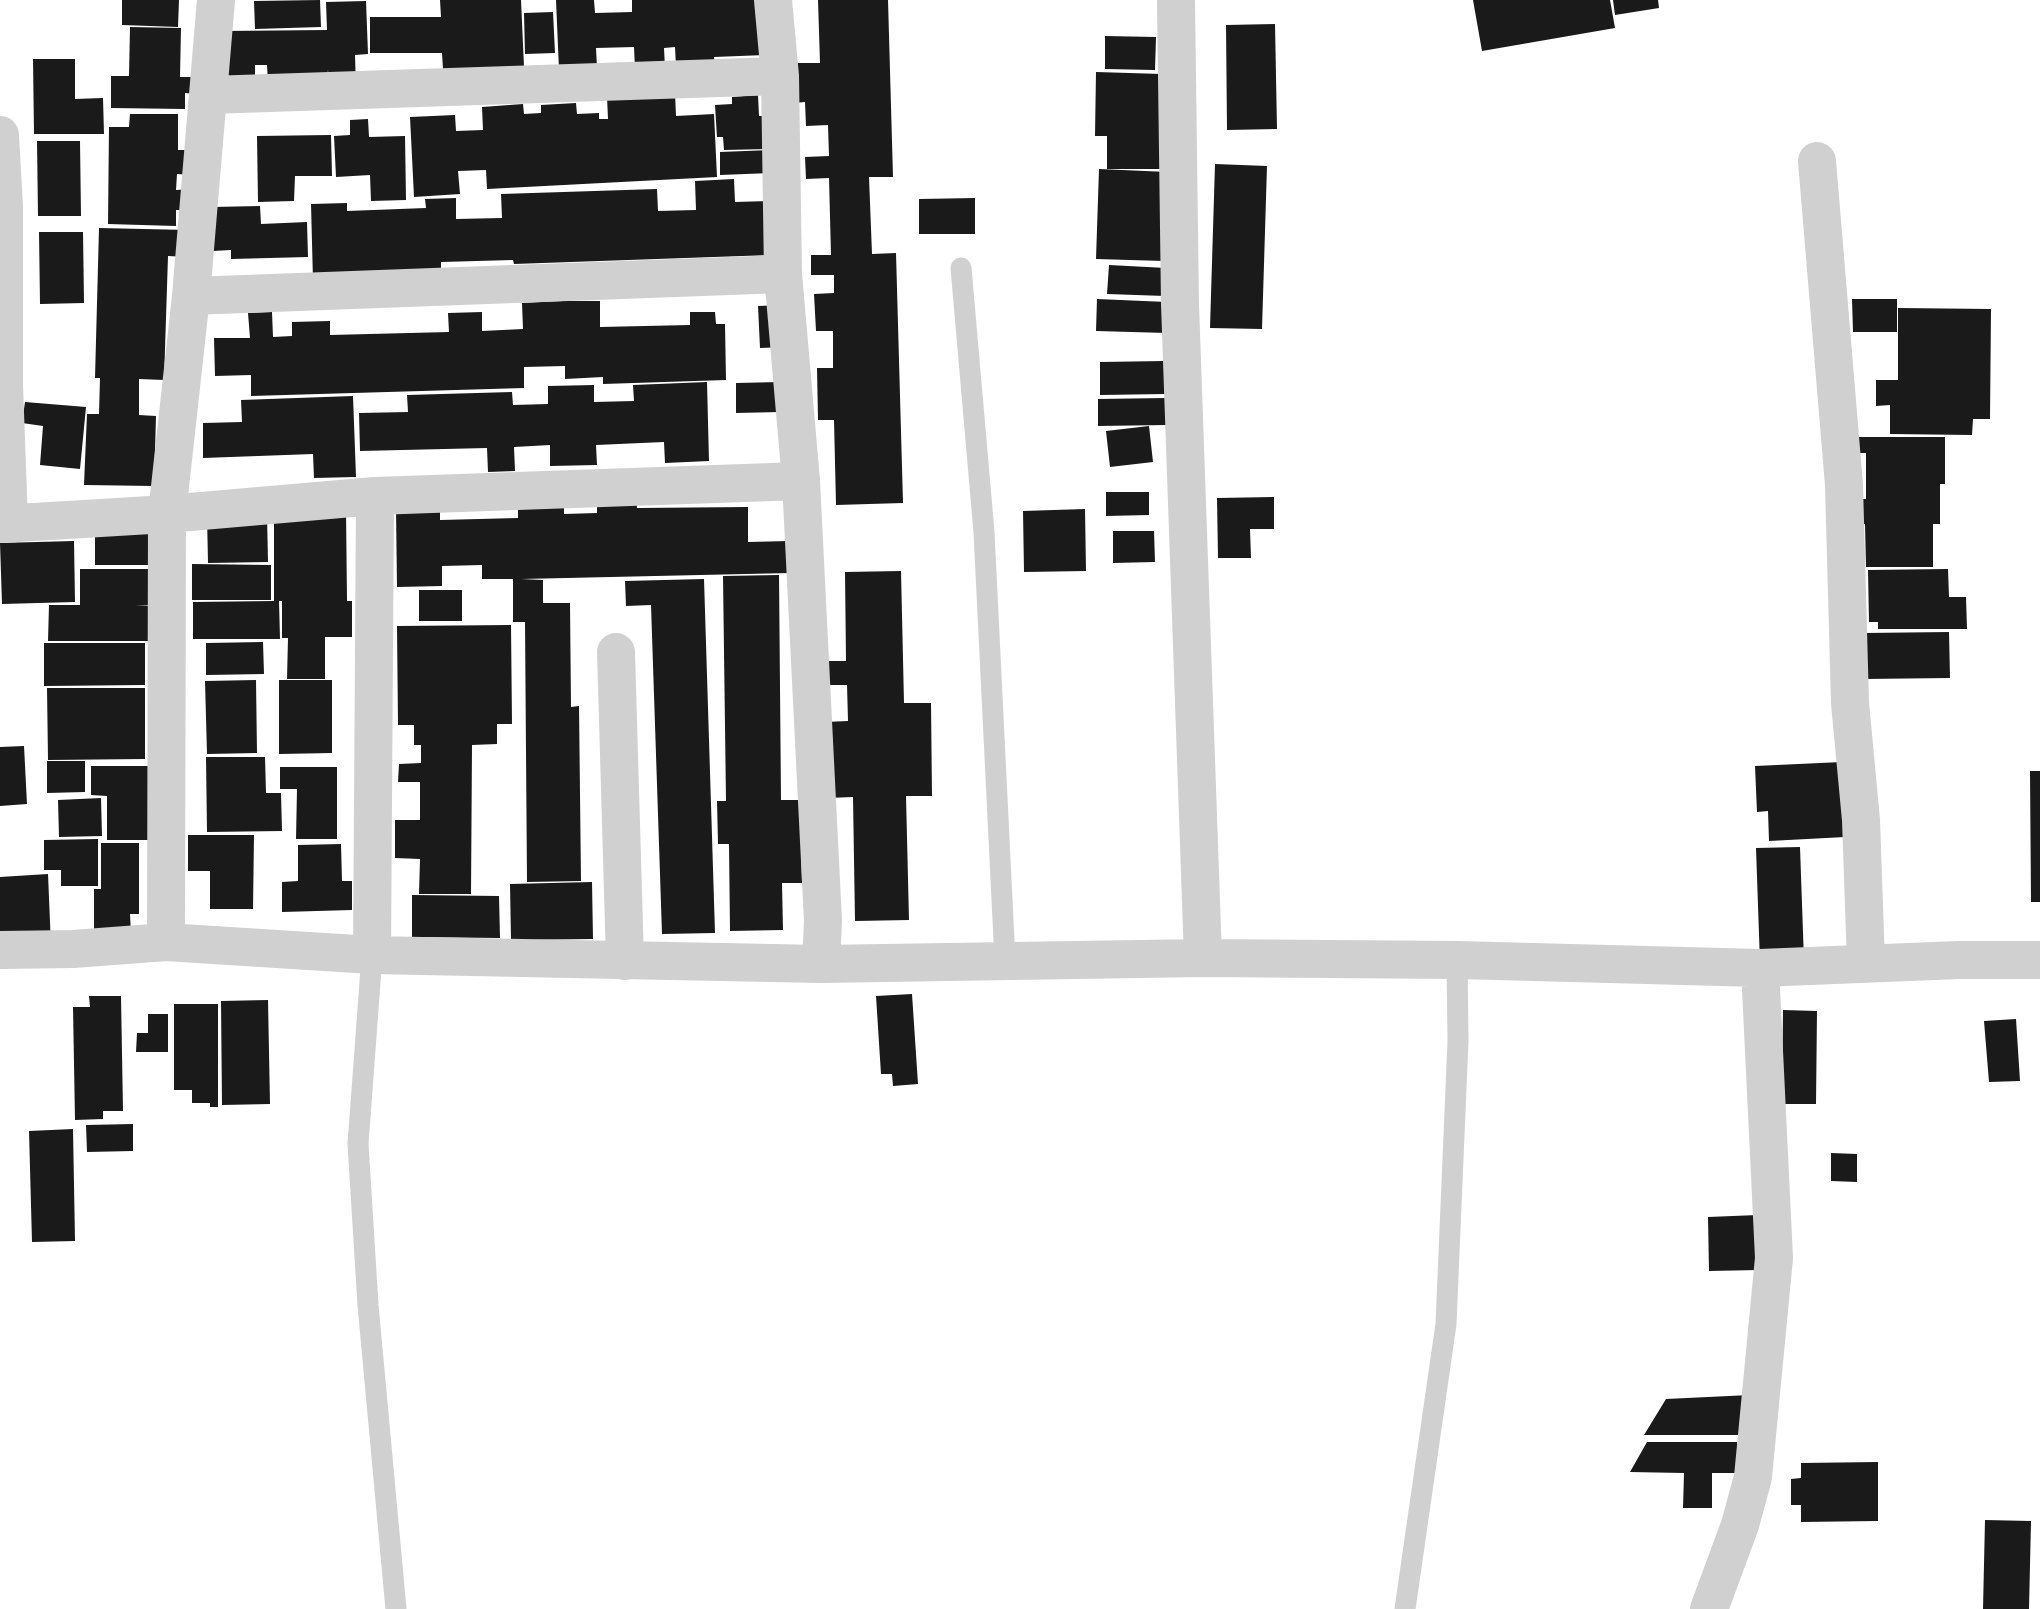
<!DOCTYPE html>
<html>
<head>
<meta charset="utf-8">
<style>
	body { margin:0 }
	canvas { display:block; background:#fff }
</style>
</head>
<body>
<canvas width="2040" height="1609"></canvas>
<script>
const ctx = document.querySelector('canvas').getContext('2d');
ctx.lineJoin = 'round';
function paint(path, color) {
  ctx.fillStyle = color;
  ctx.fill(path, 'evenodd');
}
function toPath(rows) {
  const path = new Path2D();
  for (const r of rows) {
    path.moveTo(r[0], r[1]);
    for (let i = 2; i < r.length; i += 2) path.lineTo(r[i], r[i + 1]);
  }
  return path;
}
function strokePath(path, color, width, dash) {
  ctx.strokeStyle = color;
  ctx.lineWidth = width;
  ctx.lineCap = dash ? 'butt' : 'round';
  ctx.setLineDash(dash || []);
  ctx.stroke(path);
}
paint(toPath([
	[122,0,179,0,178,27,122,25],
	[320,0,321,27,255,29,254,1],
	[440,0,521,0,524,67,443,69,442,53,370,53,370,17,441,17],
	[556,0,594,0,595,13,632,12,632,0,763,0,765,55,714,57,715,66,676,67,675,47,664,48,665,68,635,69,634,47,596,48,597,68,559,70],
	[818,0,888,0,893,177,869,177,872,254,896,253,903,503,836,505,834,420,818,420,817,368,833,368,833,331,816,331,814,294,834,293,834,275,811,275,811,255,831,255,829,178,806,179,805,157,829,156,828,125,806,126,805,102,794,103,793,63,820,63],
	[1473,0,1610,0,1615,28,1482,51],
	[1613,0,1658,0,1659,8,1615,15],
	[366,1,368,54,355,55,356,88,329,89,328,69,327,83,268,84,267,65,255,65,255,82,225,83,224,31,327,30,326,2],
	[553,12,555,53,525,54,524,13],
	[1275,24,1277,129,1227,130,1226,25],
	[130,27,181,28,180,77,196,77,196,94,185,93,185,109,111,108,111,76,129,76],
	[1105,36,1156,37,1155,70,1105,69],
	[33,59,75,59,75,99,103,98,104,134,34,134],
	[1096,72,1162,74,1160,169,1107,169,1107,136,1095,136],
	[675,94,676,116,714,114,717,177,487,189,486,170,458,171,460,194,414,197,410,117,455,115,456,131,483,130,482,107,523,104,524,114,541,113,541,105,576,103,577,114,599,113,599,119,608,119,607,97],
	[758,95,759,116,766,116,768,149,724,150,723,137,717,137,715,105,732,104,732,97],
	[130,114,178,114,178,150,192,150,192,175,177,174,176,190,191,189,190,210,176,210,176,226,108,224,109,127,129,127],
	[368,119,369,137,405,136,406,200,371,201,370,175,336,177,334,136,350,135,350,120],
	[331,135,332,176,295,176,294,201,258,202,257,136],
	[37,141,80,141,81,216,38,216],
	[771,150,771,173,720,175,720,152],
	[1215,164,1267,166,1262,329,1210,328],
	[1099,169,1168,172,1164,261,1096,259],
	[734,179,735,202,769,201,771,255,514,264,513,260,441,262,441,269,313,281,311,204,347,203,347,211,426,208,425,199,456,198,456,219,502,218,501,194,657,189,658,211,696,210,695,181],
	[975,198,975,234,919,234,919,199],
	[260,206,261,224,307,222,308,257,231,259,231,250,213,251,212,207],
	[99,228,188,230,187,257,168,256,164,380,139,379,139,415,156,416,154,486,84,485,87,414,99,414,100,378,95,378],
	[39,232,83,232,84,303,40,304],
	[1109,265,1166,268,1165,296,1107,294],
	[1097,299,1167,302,1167,333,1096,331],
	[1852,299,1897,299,1897,332,1853,332],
	[563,301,600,301,600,327,690,325,690,312,715,312,716,324,725,324,726,380,603,384,603,377,565,379,565,366,524,367,524,388,251,396,251,375,215,376,214,338,250,338,248,313,272,312,273,337,292,336,292,322,330,321,330,335,449,332,448,313,482,312,482,331,523,329,522,303],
	[782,305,785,347,760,348,758,306],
	[1898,308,1991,309,1990,419,1973,419,1972,435,1890,434,1890,405,1876,406,1876,380,1898,380],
	[1165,361,1165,394,1100,395,1100,362],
	[707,382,709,461,665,463,664,442,596,445,597,465,550,466,550,445,514,447,515,471,488,472,487,448,360,451,359,413,408,412,407,395,512,392,513,405,548,404,548,386,594,385,594,402,634,401,633,385],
	[780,382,780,412,736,413,736,383],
	[353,396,356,477,314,478,313,454,203,458,203,423,242,422,241,400],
	[1166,398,1166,425,1098,426,1098,399],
	[25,402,86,407,80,469,40,465,43,426,22,423],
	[1149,426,1153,462,1110,467,1106,431],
	[1857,437,1945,437,1945,484,1940,484,1940,524,1933,524,1933,567,1866,567,1865,524,1860,524,1860,499,1866,499,1866,453,1857,453],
	[1106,492,1149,492,1149,515,1106,516],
	[636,495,637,508,748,507,748,542,789,541,790,573,521,579,543,580,543,603,570,603,571,707,579,706,581,881,527,882,525,622,513,622,513,579,482,579,482,565,442,566,442,586,397,587,396,508,440,507,440,520,518,518,518,501,564,500,564,514,597,513,597,496],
	[1274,497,1274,529,1250,529,1251,558,1218,558,1217,498],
	[1085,509,1086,571,1024,572,1023,511],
	[274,510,346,510,347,601,352,601,352,637,325,637,325,679,287,679,288,638,282,638,282,601,279,601,280,639,193,639,193,602,274,601],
	[267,515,268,562,208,563,207,516],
	[1113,531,1154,531,1155,562,1113,563],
	[95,533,151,533,151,565,95,565],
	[74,541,75,602,2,604,0,543],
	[192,564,271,565,271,600,192,600],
	[80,569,157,569,158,605,136,605,156,606,156,641,48,641,49,605,80,605],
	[1948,569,1949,597,1966,597,1967,629,1878,629,1878,622,1869,622,1868,570],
	[901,571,904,703,931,703,932,796,906,796,909,920,855,921,853,797,827,798,825,722,848,721,847,685,824,685,823,661,846,661,845,572],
	[779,575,781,800,800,800,802,883,782,883,783,930,730,931,729,844,718,844,717,801,726,801,723,576],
	[704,579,715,933,662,934,651,605,626,606,625,581],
	[419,590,462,590,462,621,419,621],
	[511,625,512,724,497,724,497,744,472,745,471,894,419,894,420,859,395,858,395,820,420,820,420,782,398,782,399,764,421,763,421,745,414,745,414,725,398,725,397,626],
	[1949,632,1950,678,1864,679,1864,633],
	[263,642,264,674,206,675,206,643],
	[44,643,145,643,145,685,44,686],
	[256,680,257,753,207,754,205,681],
	[279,680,332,680,332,753,279,754],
	[47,688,145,688,145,759,48,760],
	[24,746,27,804,0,806,0,747],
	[206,757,265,757,266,793,281,793,282,831,207,832],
	[47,761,85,761,85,792,47,793],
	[1842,762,1845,837,1769,841,1768,811,1757,812,1755,766],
	[91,766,149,766,149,840,107,840,107,796,91,795],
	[280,767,337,767,337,839,296,839,297,789,280,789],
	[2030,771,2040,771,2040,902,2031,902],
	[101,798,102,836,59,837,58,800],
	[188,835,254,835,253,909,210,909,210,871,188,871],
	[98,839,98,886,61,886,61,870,44,870,44,840],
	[101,843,139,843,139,914,130,914,131,934,94,934,94,889,101,889],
	[341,844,342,881,352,881,352,910,282,912,282,882,298,881,298,845],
	[1800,847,1804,961,1760,963,1756,848],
	[48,874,51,946,0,949,0,877],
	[592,882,593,939,511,940,510,884],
	[412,895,499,896,500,938,412,937],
	[912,994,918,1084,893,1086,892,1074,881,1074,876,996],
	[89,996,121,996,123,1111,103,1111,103,1119,75,1120,73,1007,90,1007],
	[268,1000,270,1104,222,1105,221,1001],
	[174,1004,218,1004,218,1107,210,1107,210,1103,192,1103,192,1090,174,1090],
	[1783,1010,1817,1011,1816,1104,1782,1104],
	[148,1014,168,1014,168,1052,136,1052,137,1033,148,1033],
	[2016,1019,2020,1081,1989,1082,1984,1021],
	[133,1124,133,1151,87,1152,86,1125],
	[73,1129,75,1241,32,1242,29,1131],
	[1831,1153,1857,1154,1857,1182,1831,1181],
	[1758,1215,1759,1270,1709,1271,1708,1217],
	[1750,1395,1750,1435,1644,1435,1666,1399],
	[1647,1442,1737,1442,1737,1473,1712,1473,1712,1508,1683,1508,1684,1473,1630,1472],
	[1878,1462,1878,1521,1801,1522,1801,1505,1791,1505,1791,1479,1801,1478,1801,1463],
	[1985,1520,2031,1521,2029,1609,1983,1609]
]), '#1a1a1a');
strokePath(toPath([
	[961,268,984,532,1005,961],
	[372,955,358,1144,368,1305,396,1609],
	[1405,1609,1446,1324,1458,1041,1457,960]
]), '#d0d0d0', 21);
strokePath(toPath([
	[773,0,780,76,783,274,801,481,823,921,821,964],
	[1176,0,1180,304,1203,958],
	[209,95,780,76],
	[0,135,4,207],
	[1817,161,1844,485,1850,703,1861,820,1866,963],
	[0,207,4,207,4,385,9,522],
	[191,296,783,274],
	[0,524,167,514,375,496,801,481],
	[616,652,625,961],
	[166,942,167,514,191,296,216,0],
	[0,950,73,949,166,942,372,955,821,964,1203,958,1457,960,1760,968,1959,960,2040,960],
	[372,955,375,496],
	[1709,1609,1740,1525,1753,1477,1774,1258,1760,968]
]), '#d0d0d0', 38);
</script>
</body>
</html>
